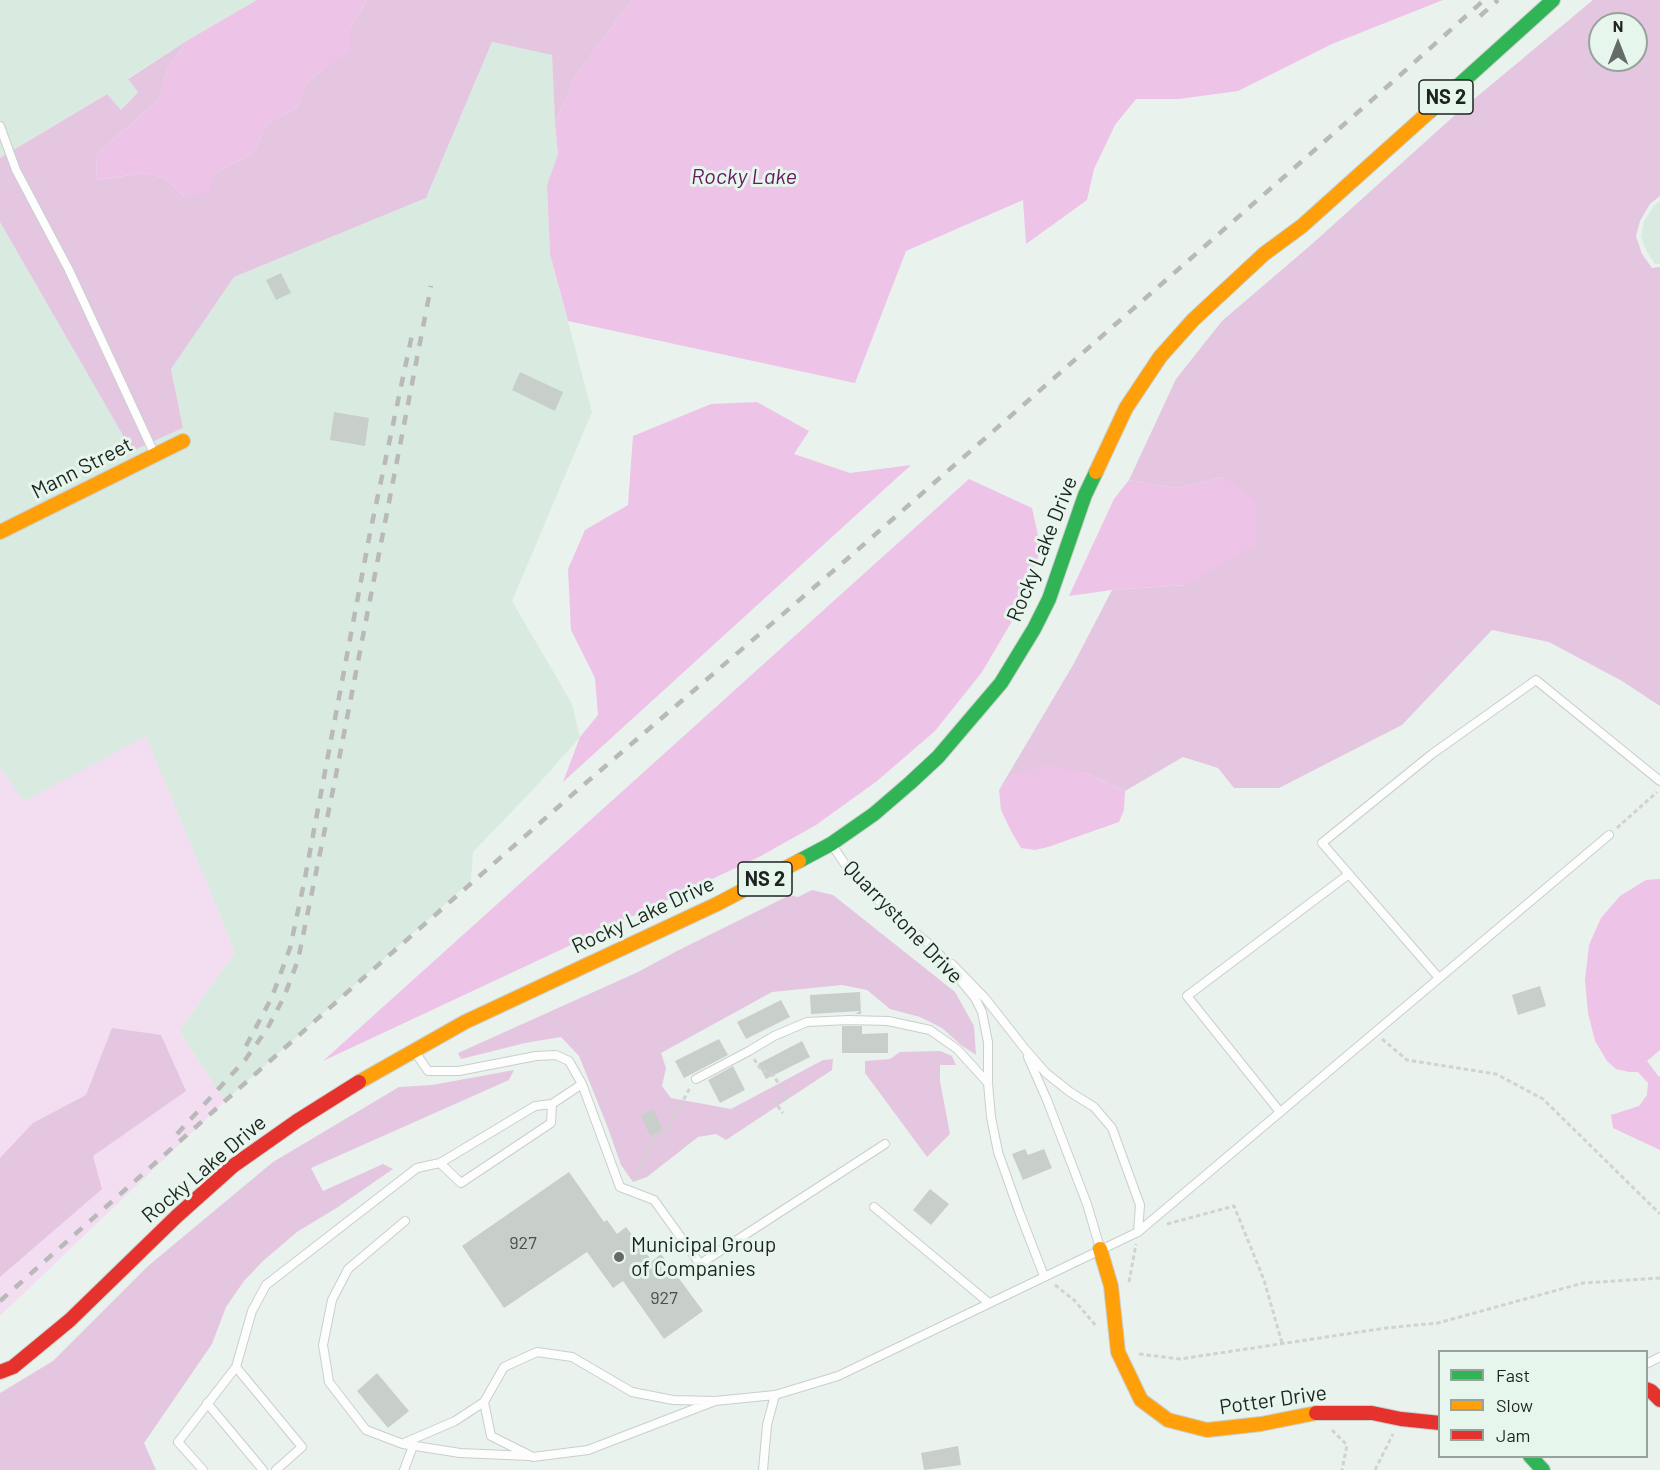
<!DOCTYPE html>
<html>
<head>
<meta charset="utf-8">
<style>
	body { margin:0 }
	#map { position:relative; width:1660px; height:1470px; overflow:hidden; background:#eaf2ee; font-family:Barlow,sans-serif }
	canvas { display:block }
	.legend { position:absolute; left:1438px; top:1350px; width:210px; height:108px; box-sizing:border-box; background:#e7f6ed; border:2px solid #97a29b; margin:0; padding:8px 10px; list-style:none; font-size:18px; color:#1e2320 }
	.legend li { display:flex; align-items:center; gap:12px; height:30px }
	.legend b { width:30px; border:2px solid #97a29b }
	.north { position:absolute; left:1588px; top:12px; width:60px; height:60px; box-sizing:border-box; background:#e7f6ed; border:2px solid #97a29b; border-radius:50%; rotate:0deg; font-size:16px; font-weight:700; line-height:24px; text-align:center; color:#1e2320 }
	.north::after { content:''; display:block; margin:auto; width:21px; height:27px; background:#656b68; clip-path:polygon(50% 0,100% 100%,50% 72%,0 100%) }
</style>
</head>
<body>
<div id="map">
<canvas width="1660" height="1470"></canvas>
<ul class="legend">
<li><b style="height:8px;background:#30b455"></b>Fast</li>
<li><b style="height:8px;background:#ff9f0a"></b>Slow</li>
<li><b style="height:8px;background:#e5322d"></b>Jam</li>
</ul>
<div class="north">N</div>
</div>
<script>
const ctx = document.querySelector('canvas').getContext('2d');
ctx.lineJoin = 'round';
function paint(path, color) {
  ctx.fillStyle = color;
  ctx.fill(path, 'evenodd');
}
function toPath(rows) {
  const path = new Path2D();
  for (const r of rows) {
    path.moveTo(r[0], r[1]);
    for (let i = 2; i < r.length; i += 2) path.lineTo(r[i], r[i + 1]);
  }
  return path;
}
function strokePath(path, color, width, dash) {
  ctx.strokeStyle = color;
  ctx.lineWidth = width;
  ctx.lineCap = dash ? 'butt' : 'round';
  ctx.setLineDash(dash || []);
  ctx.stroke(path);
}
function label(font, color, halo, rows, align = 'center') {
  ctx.font = font + ' Barlow,sans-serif';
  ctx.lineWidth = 6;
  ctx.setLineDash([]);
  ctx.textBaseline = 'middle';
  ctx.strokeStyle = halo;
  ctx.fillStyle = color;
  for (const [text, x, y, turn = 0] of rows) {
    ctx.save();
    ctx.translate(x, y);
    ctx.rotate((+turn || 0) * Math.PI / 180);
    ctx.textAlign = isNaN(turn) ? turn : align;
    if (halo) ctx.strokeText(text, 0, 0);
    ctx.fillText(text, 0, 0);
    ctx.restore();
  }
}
paint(toPath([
	[0,0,257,0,188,40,128,78,138,91,121,110,106,94,0,158],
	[492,42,552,55,555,123,558,154,547,185,550,254,592,412,512,601,572,704,580,737,542,780,473,852,471,881,225,1101,179,1031,235,952,146,737,24,802,0,768,0,222,132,451,183,428,171,369,234,277,426,198],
	[1660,201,1660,264,1655,264,1647,252,1641,237,1644,221,1654,206]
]), '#d9eae0');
paint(toPath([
	[146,736,235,952,179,1031,225,1101,0,1316,0,768,24,801]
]), '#f3def1');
paint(toPath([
	[367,0,632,0,577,74,555,123,552,55,492,42,426,198,234,277,171,369,183,428,132,451,0,222,0,158,107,94,121,110,138,92,128,79,188,40,168,67,159,99,97,154,96,180,145,173,165,178,184,197,212,175,253,153,267,124,297,107,306,84,321,71,350,29],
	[1593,0,1660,0,1660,196,1650,204,1640,221,1636,236,1642,254,1652,268,1660,267,1660,706,1622,681,1549,642,1492,630,1402,725,1279,788,1234,788,1218,768,1183,757,1125,791,1084,772,1013,775,999,790,1073,665,1112,590,1186,585,1224,477,1177,488,1129,480,1176,379,1222,321,1312,244,1455,115],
	[1600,24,1636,24,1636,60,1600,60],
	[812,890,833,895,955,992,974,1026,976,1055,961,1045,942,1028,920,1017,890,1009,867,990,842,985,772,992,661,1053,666,1068,662,1086,671,1098,731,1109,823,1060,833,1059,832,1070,726,1140,716,1134,698,1137,647,1177,633,1182,621,1165,608,1128,579,1056,561,1037,525,1043,461,1059,458,1053,638,972,677,951,790,895,798,897],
	[112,1028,161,1035,186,1091,93,1156,102,1189,0,1277,0,1158,33,1123,86,1095],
	[940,1051,952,1056,956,1065,940,1065,940,1081,950,1134,927,1157,865,1073,865,1061,890,1059,900,1052],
	[514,1070,509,1080,311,1168,323,1191,383,1164,393,1169,338,1207,297,1232,263,1261,244,1281,226,1307,212,1344,144,1443,156,1470,0,1470,0,1393,53,1361,148,1266,273,1162,399,1087,432,1085]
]), '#e4c6e1');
paint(toPath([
	[257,0,367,0,350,29,351,52,321,71,306,84,297,107,267,124,253,153,212,175,210,192,184,197,165,178,145,173,96,180,97,154,159,99,168,67,188,40],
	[632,0,1443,0,1332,44,1238,91,1179,99,1136,99,1115,125,1094,169,1087,200,1026,244,1023,200,906,251,855,383,568,321,550,254,547,185,558,154,555,123,577,74],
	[757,402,809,431,794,454,850,473,911,465,563,782,580,737,598,715,595,678,571,630,568,569,585,530,628,505,633,436,711,404],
	[1224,477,1257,501,1256,545,1186,585,1112,590,1069,596,1114,499,1129,480,1177,488],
	[969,479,1032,508,1041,549,1018,611,982,672,935,731,877,781,816,825,759,857,323,1061],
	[1048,765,1084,772,1125,791,1124,810,1119,822,1048,847,1035,850,1021,848,1011,831,1001,810,999,790,1013,775],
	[1660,879,1660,1050,1647,1061,1659,1077,1660,1076,1660,1150,1613,1128,1611,1115,1639,1106,1647,1095,1648,1083,1638,1072,1629,1072,1616,1069,1607,1061,1595,1041,1588,1013,1585,980,1589,945,1601,918,1620,896,1646,880]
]), '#edc3e8');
paint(toPath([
	[281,273,291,293,276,300,266,280],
	[520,372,563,392,555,411,512,390],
	[334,412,369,418,365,446,330,440],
	[1540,986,1546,1006,1518,1015,1512,995],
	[860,992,861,1014,855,1014,861,1011,811,1014,810,995],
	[781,1000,790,1017,746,1039,737,1022],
	[842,1026,862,1026,862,1034,888,1033,888,1053,842,1053],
	[719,1039,728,1055,684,1078,675,1061],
	[802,1041,810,1057,766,1079,758,1064],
	[733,1066,745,1090,720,1103,708,1080],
	[654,1110,662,1130,650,1136,641,1115],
	[1025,1149,1028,1155,1044,1149,1052,1168,1023,1180,1012,1154],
	[569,1172,604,1222,607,1220,617,1234,626,1227,652,1261,661,1254,703,1311,664,1339,623,1281,613,1288,587,1252,504,1308,462,1246],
	[930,1189,949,1204,931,1225,913,1210],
	[377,1373,409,1411,388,1428,357,1391],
	[958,1446,961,1465,924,1470,921,1453]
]), '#c8cfcb');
const lane = toPath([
	[0,126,16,170,69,270,154,453],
	[832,845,851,873,886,908,935,949,975,998,982,1012,988,1042,988,1083,991,1117,998,1152,1020,1214,1044,1276],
	[952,964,985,998,1025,1049,1046,1073,1070,1092,1094,1107,1112,1128,1140,1205,1138,1232],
	[1439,978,1322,843,1432,754,1536,680,1660,781],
	[415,1052,428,1071,459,1071,536,1056,556,1055,569,1061,582,1084,620,1187,654,1200,700,1264,885,1144],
	[1028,1057,1047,1100,1087,1204,1100,1248],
	[696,1079,749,1051,774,1036,807,1022,848,1020,888,1021,930,1030,957,1049,988,1083],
	[1280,1112,1187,996,1349,874],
	[440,1163,461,1183,551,1123,552,1104],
	[874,1207,989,1303],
	[405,1221,348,1269,332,1300,323,1345,329,1382,366,1430,403,1444,460,1453,529,1456],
	[1646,1364,1660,1357],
	[236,1367,302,1447,276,1470],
	[715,1401,588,1450,533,1457,491,1436,484,1402,504,1367,537,1352,572,1357,632,1392,673,1400,715,1401,775,1395,838,1376,1138,1232,1609,835],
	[207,1403,263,1470],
	[404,1443,455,1421,484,1402],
	[203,1470,178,1442,236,1367,252,1311,266,1285,417,1168,440,1163,535,1106,552,1104,582,1084],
	[404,1470,413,1446],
	[763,1470,767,1425,775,1395]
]);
const fast = toPath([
	[1429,112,1553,0],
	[799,861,831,844,874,814,910,783,938,757,1001,683,1034,629,1049,599,1085,495,1096,472],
	[1530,1456,1543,1470]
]);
const slow = toPath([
	[1096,472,1126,408,1160,357,1193,320,1264,254,1302,226,1429,112],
	[0,532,183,441],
	[359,1082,465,1022,717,904,799,861],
	[1100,1249,1111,1286,1118,1352,1141,1400,1168,1420,1207,1430,1261,1424,1316,1413]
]);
const jam = toPath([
	[0,1372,13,1367,70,1320,177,1216,233,1166,297,1121,359,1082],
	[1646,1389,1651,1391,1660,1400],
	[1316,1413,1372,1413,1401,1419,1440,1423]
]);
strokePath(lane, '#c9cfcc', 10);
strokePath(fast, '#c9cfcc', 16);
strokePath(slow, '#c9cfcc', 16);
strokePath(jam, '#c9cfcc', 16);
strokePath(toPath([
	[1617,828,1657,792],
	[1382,1039,1407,1060,1496,1074,1543,1099,1660,1214],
	[754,1059,760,1068,774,1076,787,1098,776,1104,783,1113],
	[634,1181,654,1138,666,1131,690,1088],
	[1167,1224,1234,1206,1264,1280,1282,1343],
	[1129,1282,1136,1244],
	[1055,1285,1074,1300,1097,1327],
	[1139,1354,1180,1359,1386,1328,1438,1323,1583,1283,1660,1278],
	[1332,1430,1347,1445,1342,1470],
	[1375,1470,1393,1434]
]), '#d0d3d2', 3, [4.5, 3]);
strokePath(lane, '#fcfdfc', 8);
strokePath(fast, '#30b455', 14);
strokePath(slow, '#ff9f0a', 14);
strokePath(jam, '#e5322d', 14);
strokePath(toPath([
	[1480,16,1498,0],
	[246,1046,272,997,290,948,304,883,370,533,413,330],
	[177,1134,245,1060,267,1029,284,997,298,960,334,785,431,286],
	[0,1301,361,980,573,794,846,560,1389,85,1484,0]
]), '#b8b9b8', 4.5, [10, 10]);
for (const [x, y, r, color] of [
	[619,1257,6,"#656b68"]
]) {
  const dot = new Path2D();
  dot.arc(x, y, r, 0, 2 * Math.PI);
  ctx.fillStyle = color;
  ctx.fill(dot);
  strokePath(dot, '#e7f6ed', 2);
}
label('18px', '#484e4b', null, [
	["927",523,1243],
	["927",664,1298]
]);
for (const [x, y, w] of [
	[1446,97,54],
	[765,879,54]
]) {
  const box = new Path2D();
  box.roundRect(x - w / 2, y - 17, w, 34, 4.5);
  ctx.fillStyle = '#e7f6ed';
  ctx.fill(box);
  strokePath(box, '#1e2320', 1.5);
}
label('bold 20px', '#1e2320', null, [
	["NS 2",1446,97],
	["NS 2",765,879]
]);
label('21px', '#1e2320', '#e7f6ed', [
	["Mann Street",82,468,-27],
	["Rocky Lake Drive",1042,549,-68],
	["Rocky Lake Drive",643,915,-25],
	["Quarrystone Drive",903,922,46],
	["Rocky Lake Drive",204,1169,-40],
	["Potter Drive",1273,1400,-8]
]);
label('21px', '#1e2320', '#e7f6ed', [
	["Municipal Group",631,1245],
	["of Companies",631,1269]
], 'left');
label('italic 22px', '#621a5c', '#e7f6ed', [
	["Rocky Lake",744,177]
]);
</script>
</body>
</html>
